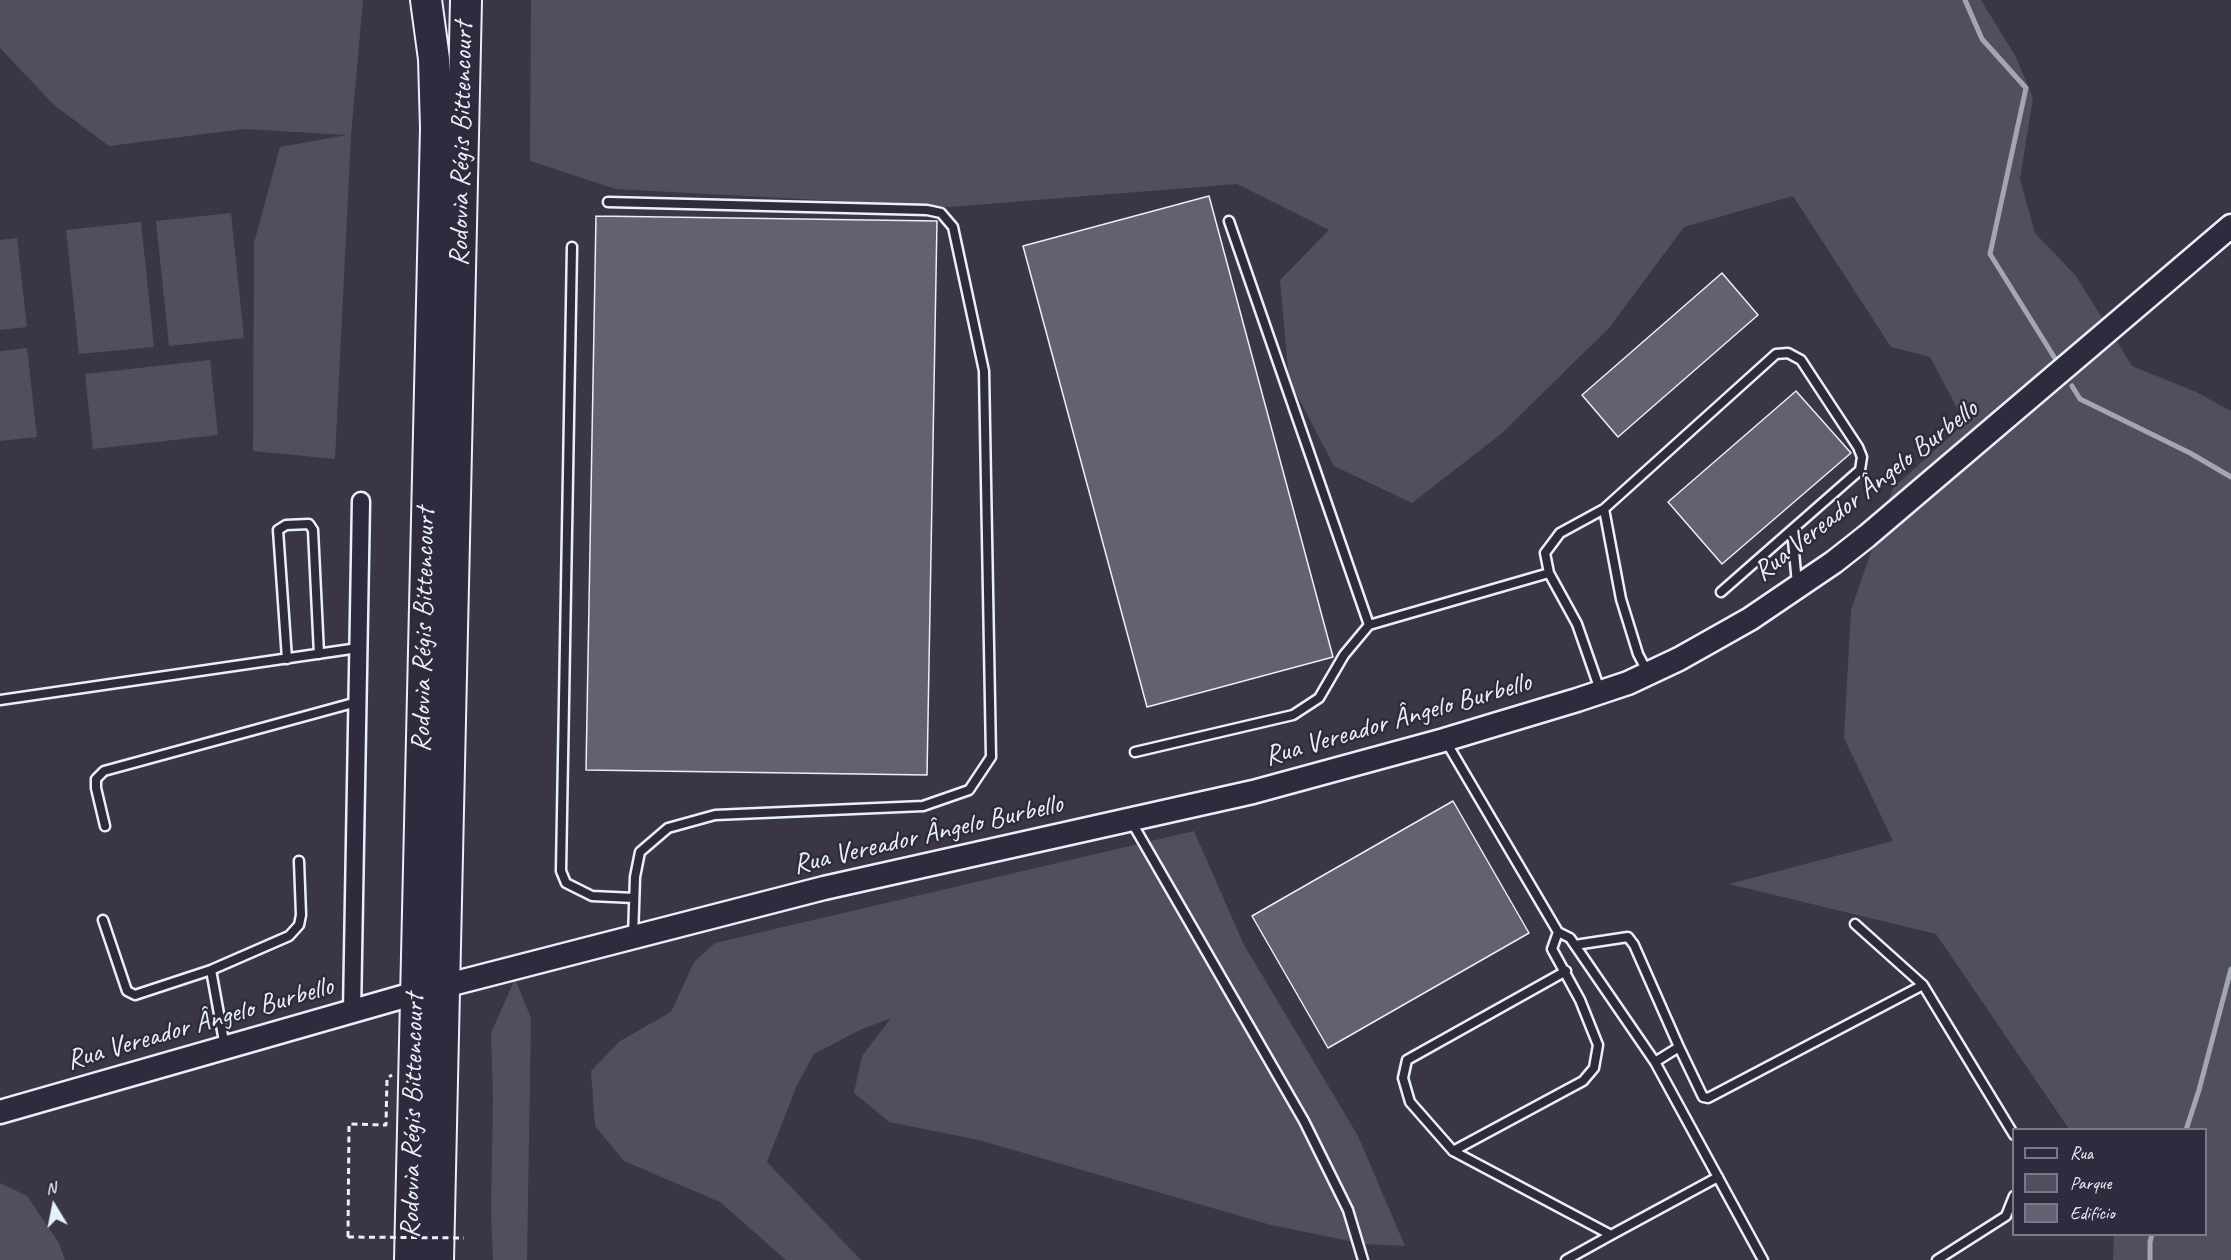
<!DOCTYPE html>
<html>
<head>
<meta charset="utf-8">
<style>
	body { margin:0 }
	#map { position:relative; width:2231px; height:1260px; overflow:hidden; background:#3a3648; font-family:Caveat,sans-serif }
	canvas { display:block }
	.legend { position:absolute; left:2012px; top:1128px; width:195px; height:108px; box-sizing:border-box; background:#2f2a3d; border:2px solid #797a88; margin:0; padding:8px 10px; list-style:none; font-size:18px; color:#e8f1f8 }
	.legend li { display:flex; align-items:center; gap:12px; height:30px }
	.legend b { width:30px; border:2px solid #797a88 }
	.north { position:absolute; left:24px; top:1176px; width:60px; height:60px; -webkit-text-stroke:4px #2f2a3d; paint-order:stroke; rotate:350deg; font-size:16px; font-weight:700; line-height:24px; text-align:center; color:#e8f1f8 }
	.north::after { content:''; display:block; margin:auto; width:21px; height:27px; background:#e8f1f8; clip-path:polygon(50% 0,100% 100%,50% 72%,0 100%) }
</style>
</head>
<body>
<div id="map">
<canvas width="2231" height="1260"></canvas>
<ul class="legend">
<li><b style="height:8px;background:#2f2a3d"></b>Rua</li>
<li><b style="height:16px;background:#504e5f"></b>Parque</li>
<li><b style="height:16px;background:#636171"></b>Edifício</li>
</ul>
<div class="north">N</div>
</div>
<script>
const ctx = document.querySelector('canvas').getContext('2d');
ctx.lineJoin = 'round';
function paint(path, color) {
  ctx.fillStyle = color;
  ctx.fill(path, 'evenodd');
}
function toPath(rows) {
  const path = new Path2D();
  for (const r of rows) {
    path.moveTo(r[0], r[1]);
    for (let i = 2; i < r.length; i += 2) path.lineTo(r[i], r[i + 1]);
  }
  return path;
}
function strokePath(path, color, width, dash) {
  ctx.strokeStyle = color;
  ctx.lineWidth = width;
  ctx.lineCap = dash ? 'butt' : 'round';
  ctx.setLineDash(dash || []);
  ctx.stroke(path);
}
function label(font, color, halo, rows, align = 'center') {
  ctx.font = font + ' Caveat,sans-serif';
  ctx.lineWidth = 5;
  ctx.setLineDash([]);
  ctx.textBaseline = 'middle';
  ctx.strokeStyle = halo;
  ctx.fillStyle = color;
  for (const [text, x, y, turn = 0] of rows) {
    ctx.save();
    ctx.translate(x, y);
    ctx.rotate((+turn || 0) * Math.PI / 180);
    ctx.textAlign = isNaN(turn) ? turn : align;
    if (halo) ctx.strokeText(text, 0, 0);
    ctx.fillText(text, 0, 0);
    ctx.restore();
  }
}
paint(toPath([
	[0,0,363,0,351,135,335,459,253,451,254,243,280,147,347,135,244,129,109,146,54,105,0,48],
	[531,0,1981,0,2016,57,2033,98,2020,179,2035,233,2076,276,2132,366,2196,392,2231,411,2231,1260,2113,1260,2114,1235,2206,1234,2206,1130,2069,1129,1936,934,1729,884,1893,841,1844,738,1851,610,1893,488,1965,423,1930,357,1891,347,1793,196,1684,227,1609,328,1501,434,1412,503,1334,466,1289,380,1280,280,1329,230,1237,184,949,207,616,189,530,161],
	[231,213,244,338,169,346,156,221],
	[141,222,154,347,79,354,66,230],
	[17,238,27,327,0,330,0,240],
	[27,348,37,437,0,441,0,351],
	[210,360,218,435,93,449,85,374],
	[1194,831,1243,943,1358,1136,1405,1246,1364,1244,1271,1225,979,1140,889,1122,854,1093,862,1056,891,1018,860,1030,814,1054,797,1085,767,1162,861,1260,786,1260,720,1202,624,1161,595,1126,591,1071,620,1041,671,1012,694,962,715,943],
	[515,979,531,1018,527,1260,493,1260,491,1210,493,1097,491,1033],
	[0,1183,27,1196,59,1243,65,1260,0,1260]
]), '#504e5f');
strokePath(toPath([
	[1965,0,1982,39,2026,88,1990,254,2056,360],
	[2072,386,2080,399,2190,453,2231,477],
	[2186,1130,2199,1090,2231,969],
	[2150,1260,2150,1242,2152,1234]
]), '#a2a6b1', 5);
const building = toPath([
	[1209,196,1333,657,1147,707,1023,246,1209,196],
	[596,216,937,221,927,775,586,770,596,216],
	[1722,273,1758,315,1618,437,1582,395,1722,273],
	[1796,391,1851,453,1722,564,1668,502,1796,391],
	[1453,801,1529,933,1328,1048,1252,916,1453,801]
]);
paint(building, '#636171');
strokePath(building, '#e8f1f8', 1.5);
const lane = toPath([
	[608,202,927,210,941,213,953,227,984,371,991,757,969,790,923,806,715,815,668,828,640,852,635,877,633,937],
	[1229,221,1369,625],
	[572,247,561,871,566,883,592,896,634,898],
	[1604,509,1621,599,1638,654,1648,673],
	[1792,530,1797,584],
	[1549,573,1545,553,1560,533,1604,509,1776,354,1788,353,1801,360,1858,447,1862,457,1860,470,1721,592],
	[287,659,278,530,286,525,309,524,313,530,319,654],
	[0,700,358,648],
	[1445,740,1558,932],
	[1135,752,1293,715,1319,698,1344,655,1369,625,1549,573,1577,624,1600,690],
	[1131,821,1304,1121,1348,1210,1363,1260],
	[105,826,96,788,96,779,104,771,357,702],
	[103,920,127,991,135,995,211,970,289,936,299,925,301,915,299,861],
	[1855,924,1923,985,2014,1135],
	[1558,932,1570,938,1655,1062,1763,1260],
	[1575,945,1628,937,1634,945,1679,1047,1655,1062],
	[211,970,225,1047],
	[1566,971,1407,1060,1403,1078,1410,1102,1453,1151,1611,1235,1718,1177],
	[1679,1047,1703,1097,1708,1098,1923,985],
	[1453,1151,1583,1081,1594,1068,1598,1045,1580,1000,1552,949,1558,932],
	[1566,1260,1611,1235],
	[1937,1260,2006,1216,2014,1196]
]);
const street = toPath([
	[352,1012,361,501]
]);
const secondary = toPath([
	[444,986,824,888,1253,792,1444,740,1577,700,1628,683,1679,659,1750,619,1834,562,1867,536,2231,226],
	[0,1112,416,993]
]);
const highway = toPath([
	[410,1260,436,128,434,59,426,0],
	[438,1260,466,0]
]);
strokePath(lane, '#e8f1f8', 13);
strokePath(street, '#e8f1f8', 21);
strokePath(secondary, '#e8f1f8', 27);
strokePath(highway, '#e8f1f8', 34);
strokePath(toPath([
	[348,1237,349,1124,386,1125,387,1078,392,1075]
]), '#e8f1f8', 3, [6, 4.5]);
strokePath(lane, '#2f2a3d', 8);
strokePath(street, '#2f2a3d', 16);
strokePath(secondary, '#2f2a3d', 22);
strokePath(highway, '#2f2a3d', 30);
strokePath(toPath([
	[348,1237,464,1238]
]), '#e8f1f8', 3, [6, 4.5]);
label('28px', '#e8f1f8', '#2f2a3d', [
	["Rodovia Régis Bittencourt",462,144,-89],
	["Rua Vereador Ângelo Burbello",1866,491,-38],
	["Rodovia Régis Bittencourt",424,630,-89],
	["Rua Vereador Ângelo Burbello",1398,720,-16],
	["Rua Vereador Ângelo Burbello",928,835,-13],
	["Rua Vereador Ângelo Burbello",200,1024,-16],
	["Rodovia Régis Bittencourt",413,1116,-89]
]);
</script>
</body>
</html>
